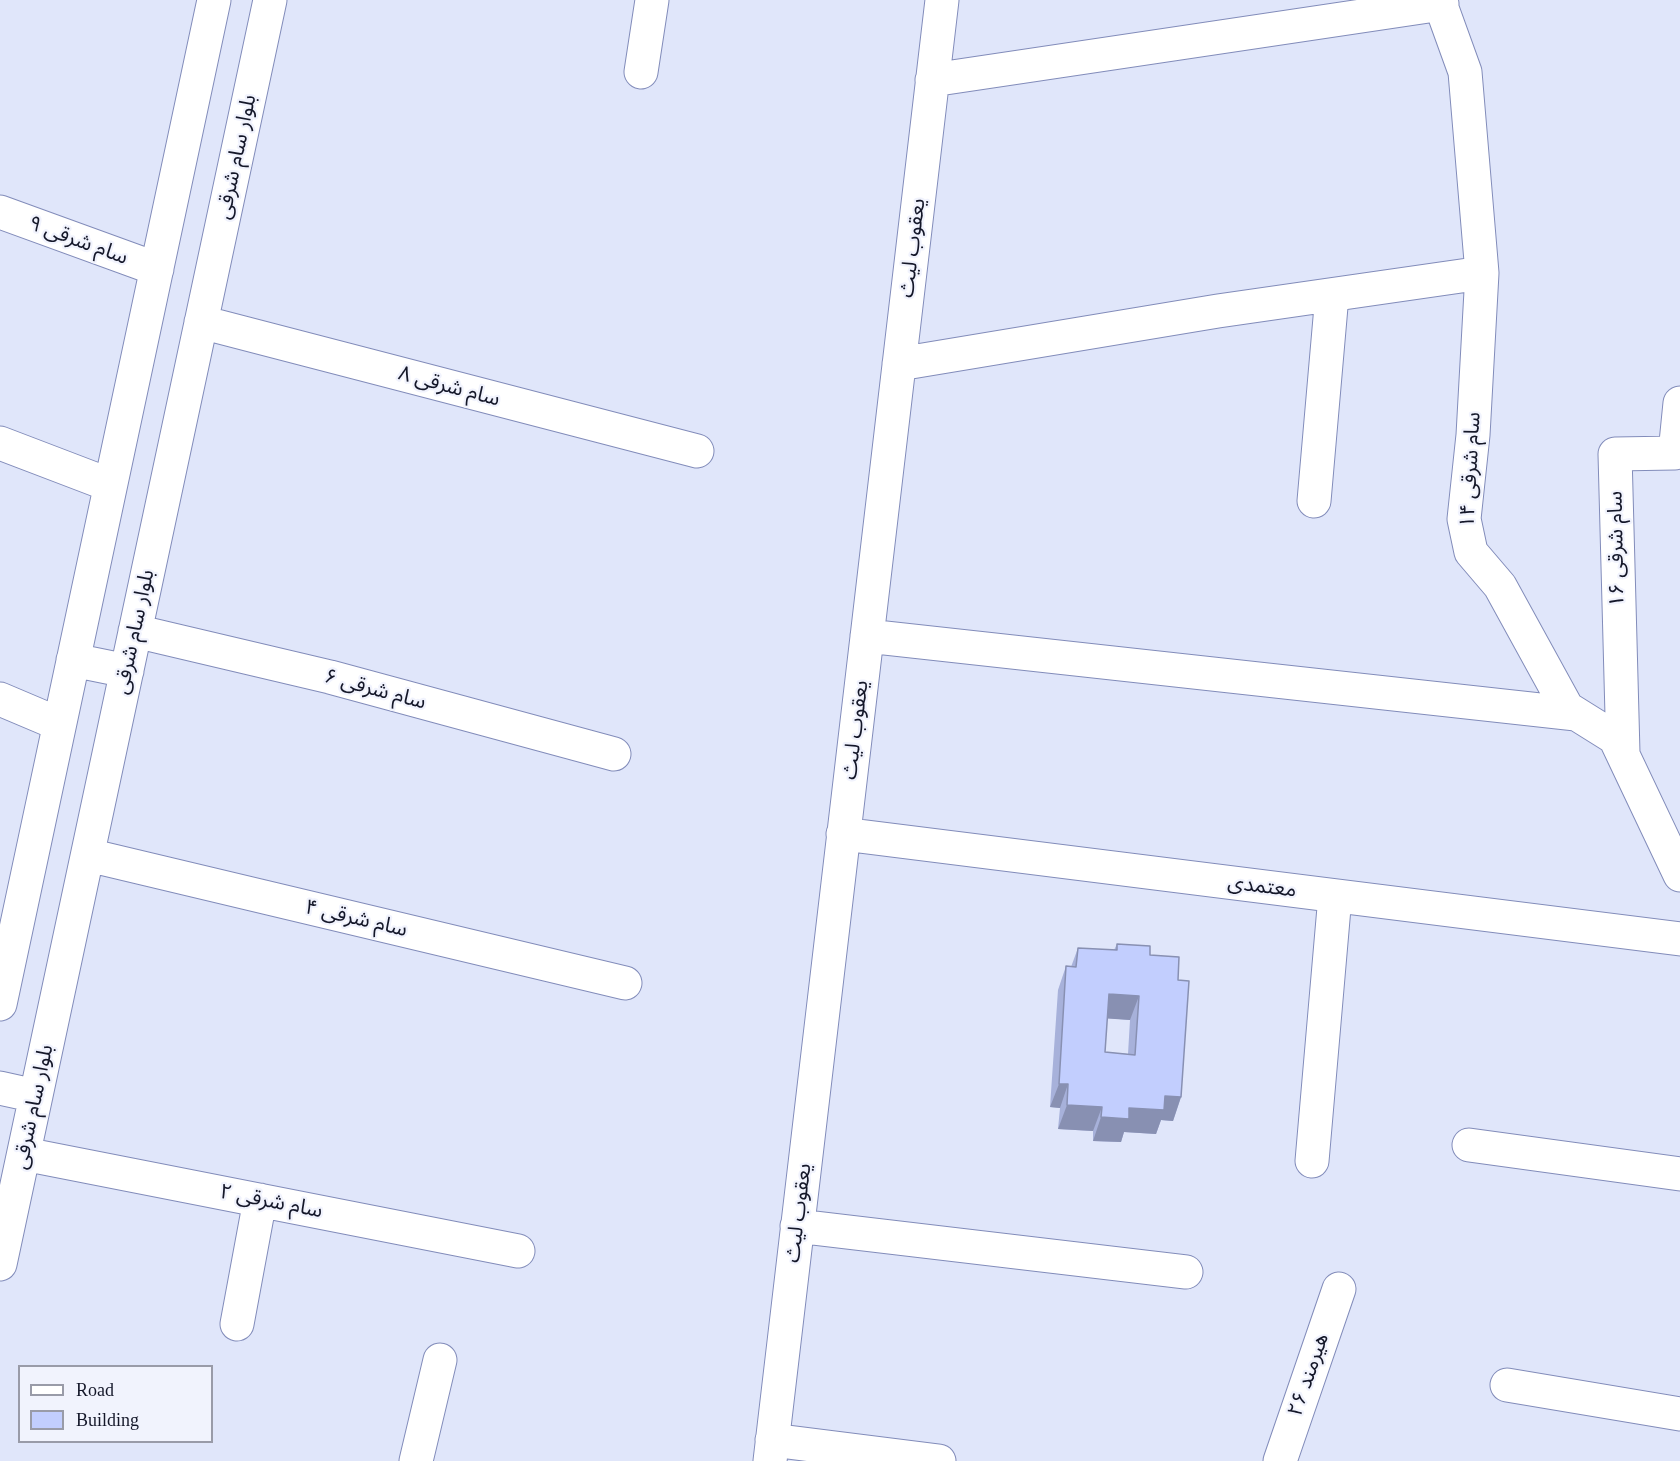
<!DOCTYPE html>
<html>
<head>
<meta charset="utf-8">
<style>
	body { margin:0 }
	#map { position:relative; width:1680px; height:1461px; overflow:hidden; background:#e0e6fa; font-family:"Times New Roman",serif }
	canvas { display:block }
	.legend { position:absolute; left:18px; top:1365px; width:195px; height:78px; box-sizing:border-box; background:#f1f3fd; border:2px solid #999ba8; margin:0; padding:8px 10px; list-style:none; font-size:18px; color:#141729 }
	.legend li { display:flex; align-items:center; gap:12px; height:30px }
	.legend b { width:30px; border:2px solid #999ba8 }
</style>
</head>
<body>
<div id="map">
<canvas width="1680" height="1461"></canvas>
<ul class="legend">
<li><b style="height:8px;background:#fff"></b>Road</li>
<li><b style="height:16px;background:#c2cefe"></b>Building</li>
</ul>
</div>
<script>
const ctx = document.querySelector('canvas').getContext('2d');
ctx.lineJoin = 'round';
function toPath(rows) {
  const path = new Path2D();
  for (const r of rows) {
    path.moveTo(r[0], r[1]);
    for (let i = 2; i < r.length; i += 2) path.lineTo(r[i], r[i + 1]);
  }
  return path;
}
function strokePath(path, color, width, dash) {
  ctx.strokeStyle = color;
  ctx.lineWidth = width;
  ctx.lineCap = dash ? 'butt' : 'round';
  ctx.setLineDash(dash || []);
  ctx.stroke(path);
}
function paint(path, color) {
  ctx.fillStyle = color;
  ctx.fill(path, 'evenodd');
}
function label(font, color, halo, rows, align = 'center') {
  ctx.font = font + ' "Times New Roman","Noto Sans Arabic",serif';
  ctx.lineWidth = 4.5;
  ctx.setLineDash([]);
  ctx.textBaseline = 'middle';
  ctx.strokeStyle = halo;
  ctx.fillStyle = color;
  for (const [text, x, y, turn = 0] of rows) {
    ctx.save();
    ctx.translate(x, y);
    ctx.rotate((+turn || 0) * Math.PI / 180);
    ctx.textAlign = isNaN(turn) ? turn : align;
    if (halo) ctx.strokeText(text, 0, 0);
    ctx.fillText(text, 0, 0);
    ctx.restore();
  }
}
const minor = toPath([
	[1439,0,1465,72,1482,273,1473,435,1464,519,1471,552,1500,586,1567,708,1615,738,1680,875],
	[641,72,652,0],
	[932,80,1442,4],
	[0,212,157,269],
	[201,322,697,451],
	[899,364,1218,311,1482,273],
	[0,443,110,485],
	[1314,501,1332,295],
	[135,631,330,677,614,754],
	[867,636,1576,714],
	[73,660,127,671],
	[0,699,59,724],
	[1623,753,1615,454,1675,453,1680,403],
	[843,834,1680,939],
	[88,855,625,983],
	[0,1004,214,0],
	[0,1088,36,1096],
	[1469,1145,1680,1174],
	[24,1154,518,1251],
	[1312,1161,1335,896],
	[797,1226,1186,1272],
	[0,1264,270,0],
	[237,1324,260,1200],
	[1507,1385,1680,1414],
	[772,1440,939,1461],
	[416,1461,440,1360],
	[770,1461,942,0],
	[1280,1461,1339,1289]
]);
strokePath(minor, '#828cba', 35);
strokePath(minor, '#fff', 33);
paint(toPath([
	[1117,944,1150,955,1178,980,1181,1097,1173,1121,1161,1120,1156,1134,1124,1132,1121,1142,1093,1141,1093,1131,1058,1129,1060,1108,1050,1107,1058,990,1066,966,1071,967,1078,948,1114,950],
	[1107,1018,1130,1020,1128,1054,1105,1052]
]), '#a7b1da');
paint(toPath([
	[1109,994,1139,996,1130,1020,1100,1018],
	[1059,1084,1068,1084,1060,1108,1050,1107],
	[1165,1096,1181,1097,1173,1121,1161,1120,1156,1134,1124,1132,1121,1142,1093,1141,1101,1117],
	[1067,1105,1102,1107,1093,1131,1058,1129]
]), '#8890b2');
const building = toPath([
	[1117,944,1150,946,1150,955,1179,957,1178,980,1189,981,1181,1097,1165,1096,1164,1110,1129,1108,1129,1119,1101,1117,1102,1107,1067,1105,1068,1084,1059,1084,1066,966,1076,967,1078,948,1117,950,1117,944],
	[1109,994,1139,996,1135,1055,1105,1052,1109,994]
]);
paint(building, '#c2cefe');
strokePath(building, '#8890b2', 1.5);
label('21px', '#141729', '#f1f3fd', [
	["بلوار سام شرقی",237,157,-78],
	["سام شرقی ۹",78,241,20],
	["یعقوب لیث",913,248,-83],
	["سام شرقی ۸",449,387,15],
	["سام شرقی ۱۴",1471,470,-87],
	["سام شرقی ۱۶",1617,549,-91],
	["بلوار سام شرقی",135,632,-78],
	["سام شرقی ۶",375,690,15],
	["یعقوب لیث",856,730,-83],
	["معتمدی",1262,887,7],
	["سام شرقی ۴",356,919,13],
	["بلوار سام شرقی",34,1107,-78],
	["سام شرقی ۲",271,1202,11],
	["یعقوب لیث",799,1213,-83],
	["هیرمند ۲۶",1309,1375,-71]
]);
</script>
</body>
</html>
